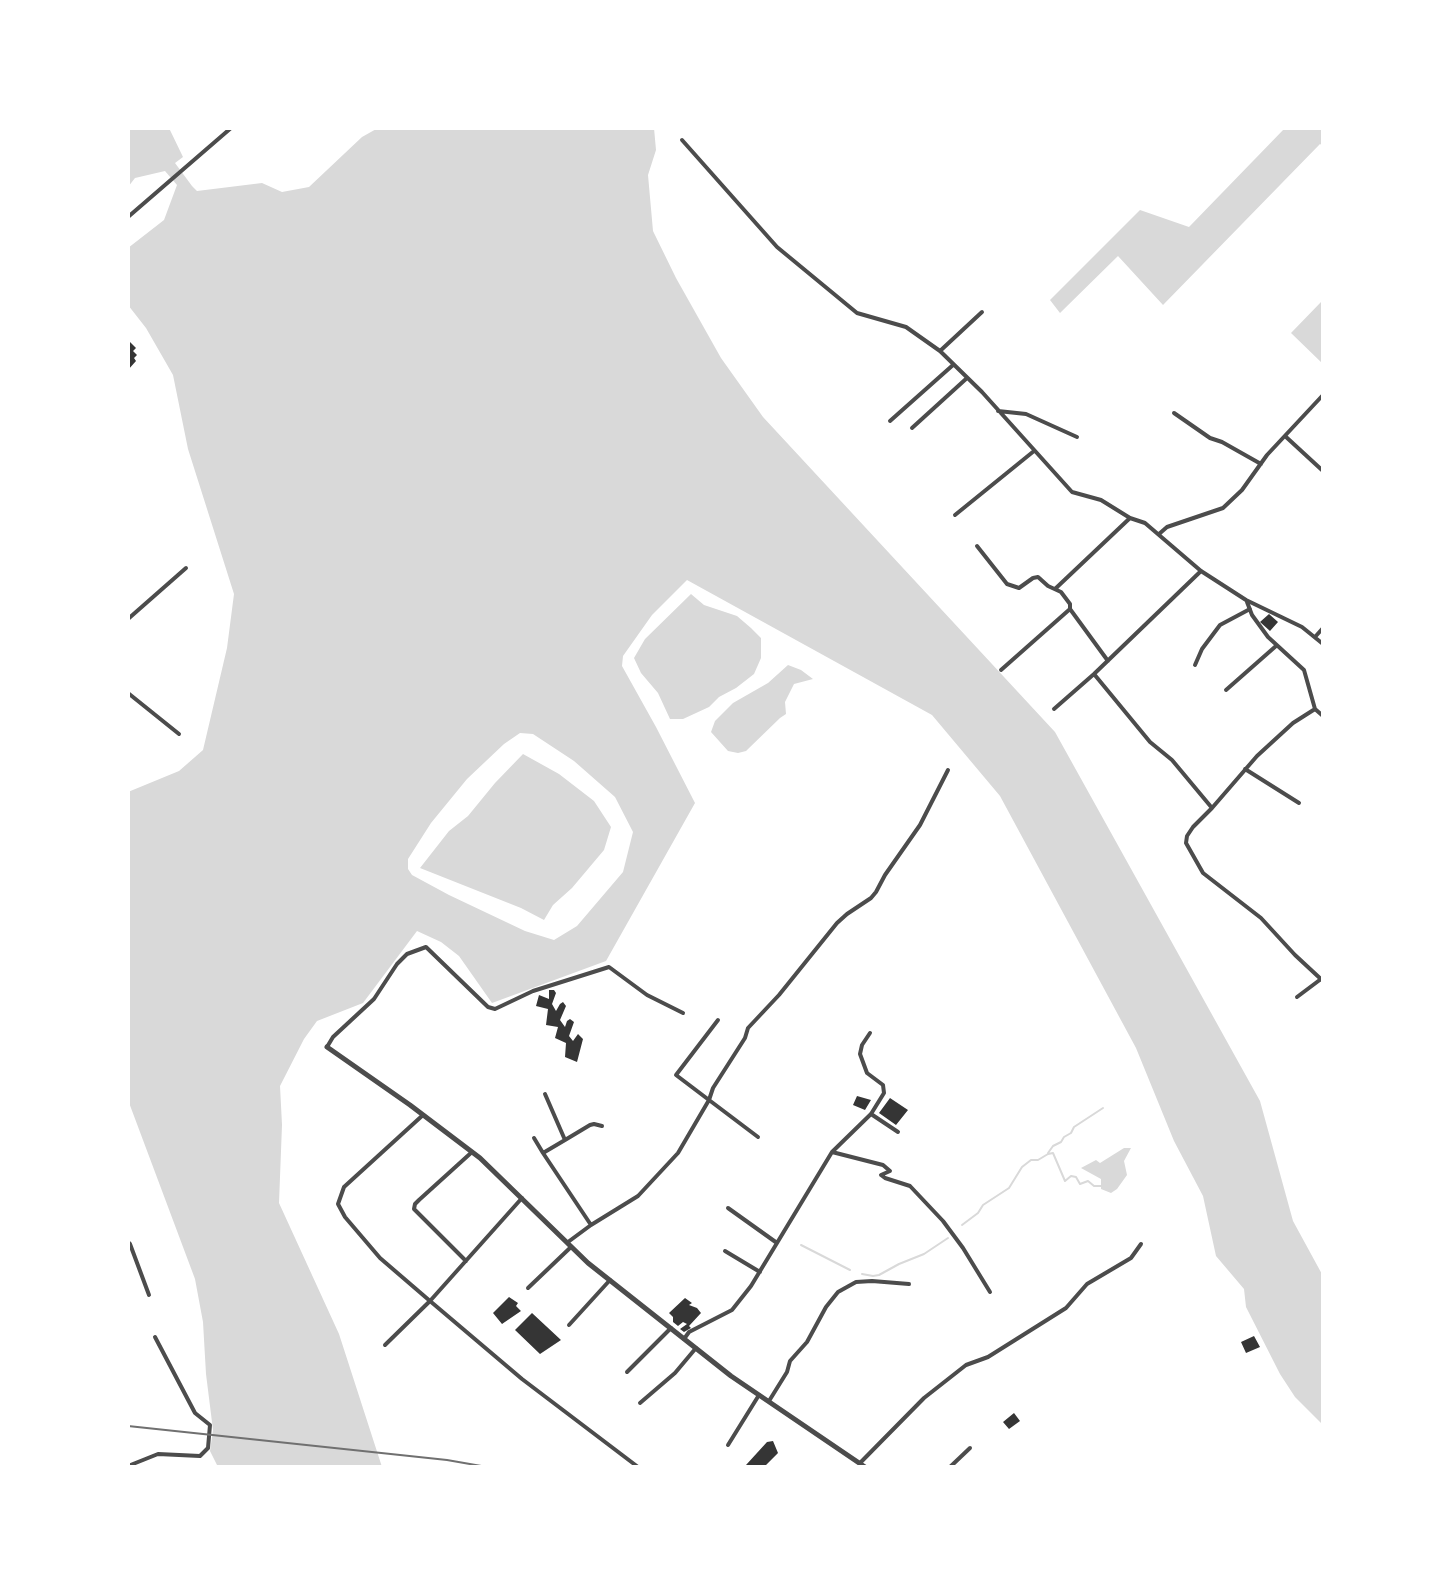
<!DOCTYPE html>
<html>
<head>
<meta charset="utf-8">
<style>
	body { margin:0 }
	#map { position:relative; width:1451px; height:1595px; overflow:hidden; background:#fff; font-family:Figtree,sans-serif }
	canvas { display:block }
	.frame { position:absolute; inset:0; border:130px solid #fff; pointer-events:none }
</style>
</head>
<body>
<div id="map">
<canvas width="1451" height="1595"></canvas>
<div class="frame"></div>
</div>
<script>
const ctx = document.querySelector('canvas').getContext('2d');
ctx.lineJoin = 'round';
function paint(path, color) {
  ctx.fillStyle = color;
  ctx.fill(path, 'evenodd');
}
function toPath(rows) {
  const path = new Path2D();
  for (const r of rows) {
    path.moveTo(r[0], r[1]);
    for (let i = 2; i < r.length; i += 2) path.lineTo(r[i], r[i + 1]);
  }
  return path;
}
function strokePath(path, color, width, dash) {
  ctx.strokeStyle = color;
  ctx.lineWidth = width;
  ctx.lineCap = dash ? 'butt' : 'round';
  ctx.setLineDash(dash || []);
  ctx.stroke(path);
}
paint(toPath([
	[128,128,169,128,183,157,175,163,192,186,197,191,262,183,282,192,309,187,362,137,378,128,654,128,656,150,648,175,653,231,676,278,721,358,763,417,1055,732,1260,1101,1293,1221,1323,1276,1323,1425,1295,1397,1280,1374,1246,1307,1244,1289,1216,1256,1203,1196,1174,1141,1136,1048,1000,796,932,715,687,580,652,615,623,656,622,666,656,727,695,803,606,961,492,1003,459,956,441,942,417,931,363,1003,317,1021,304,1039,280,1086,282,1125,279,1203,339,1334,382,1467,218,1467,210,1451,213,1430,206,1374,203,1322,195,1279,128,1100,128,792,179,771,203,750,227,648,234,594,188,449,173,375,146,328,128,305,128,248,164,220,177,185,165,171,135,178,128,187],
	[520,733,533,734,574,761,615,797,633,832,623,872,577,926,554,940,525,931,449,895,412,875,408,869,408,859,431,823,467,779,504,744],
	[1285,128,1323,128,1323,146,1320,144,1163,305,1118,256,1060,313,1050,300,1140,210,1189,227],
	[1321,302,1323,304,1323,364,1291,333],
	[691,594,704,605,737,616,751,628,761,638,761,658,754,674,736,688,719,697,709,707,683,719,670,719,658,693,641,673,634,658,645,639],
	[788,665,801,670,813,679,794,684,785,702,786,714,780,718,746,751,738,753,728,751,711,732,715,721,733,703,768,683],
	[523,754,559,774,594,801,611,827,604,850,572,888,553,905,544,920,521,908,420,868,449,831,468,816,495,783],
	[1124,1148,1131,1148,1124,1161,1127,1175,1117,1189,1111,1193,1101,1189,1101,1179,1081,1168,1096,1160,1100,1163]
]), '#d9d9d9');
strokePath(toPath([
	[1048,1153,1053,1146,1061,1142,1064,1137,1071,1133,1074,1127,1103,1108],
	[962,1225,978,1213,983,1205,1009,1188,1022,1167,1031,1160,1038,1160,1048,1154,1053,1153,1065,1181,1071,1176,1076,1177,1080,1184,1088,1181,1094,1186,1101,1186],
	[801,1245,850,1270],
	[862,1274,873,1276,879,1275,899,1264,924,1254,948,1238]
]), '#d9d9d9', 2);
paint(toPath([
	[128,340,136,348,133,351,137,355,134,358,136,361,128,370],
	[1269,614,1278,622,1270,631,1260,622],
	[549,990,554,990,556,993,552,1004,556,1011,560,1004,563,1002,566,1006,560,1020,565,1027,567,1021,570,1019,574,1022,569,1036,573,1041,578,1034,583,1039,577,1062,565,1057,566,1043,555,1038,558,1027,546,1025,548,1009,536,1006,539,995,549,999],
	[857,1096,871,1100,865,1110,853,1105],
	[890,1098,908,1110,896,1125,879,1113],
	[509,1297,518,1303,516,1306,521,1311,502,1324,493,1313],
	[685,1298,692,1303,689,1305,697,1308,701,1313,689,1326,691,1328,684,1332,680,1329,687,1324,683,1322,678,1326,673,1322,673,1317,669,1313],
	[532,1313,561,1340,540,1354,515,1330],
	[1254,1336,1260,1347,1246,1353,1241,1342],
	[1014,1413,1020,1421,1009,1429,1003,1422],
	[773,1441,778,1453,764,1467,748,1467,746,1465,767,1442]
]), '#353535');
strokePath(toPath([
	[682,140,777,247,857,313,906,327,940,351,982,392,1072,492,1101,500,1130,518,1145,523,1201,571,1246,600,1302,627,1323,644],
	[128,217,231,128],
	[940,351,982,312],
	[998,411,1026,414,1077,437],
	[1174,413,1210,438,1222,442,1261,464],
	[890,421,953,365],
	[912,428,967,378],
	[1285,436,1323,471],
	[955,515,1034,451],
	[1159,534,1167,527,1223,508,1242,490,1267,455,1323,395],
	[977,546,1007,584,1019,588,1033,578,1038,577,1048,586,1061,592,1070,604,1070,609,1001,670],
	[1055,589,1130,518],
	[1247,602,1252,615,1268,637,1304,670,1315,709,1323,716],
	[1070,609,1108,661],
	[128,619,186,568],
	[1315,637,1323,628],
	[1195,665,1202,649,1220,625,1250,609],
	[1094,674,1150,742,1172,760,1212,808,1193,827,1187,836,1186,843,1203,873,1261,918,1295,955,1323,981],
	[1226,690,1276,646],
	[128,693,179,734],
	[1054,709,1094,674,1201,571],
	[1245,769,1299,803],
	[1212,808,1257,756,1293,723,1315,709],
	[1297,997,1321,979],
	[718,1020,676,1075,709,1100,713,1088,745,1038,748,1028,779,995,837,923,847,914,871,898,876,892,885,875,920,825,948,770],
	[327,1047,333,1037,374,999,397,964,407,954,426,947,488,1007,495,1009,533,991,609,967,647,995,683,1013],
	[545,1094,565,1140,543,1153,591,1225,568,1242],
	[871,1114,898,1132],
	[423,1115,344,1187,338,1204,345,1217,380,1258,430,1301,522,1198],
	[534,1138,543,1153],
	[565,1140,590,1125,594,1124,602,1126],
	[832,1152,883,1165,890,1171,881,1175,885,1178,910,1186,943,1221,963,1248,990,1292],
	[728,1208,777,1243],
	[591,1225,638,1196,678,1153,709,1100,758,1137],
	[128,1242,130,1244,149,1295],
	[725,1251,760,1272],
	[466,1261,414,1209,415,1204,419,1200,472,1152],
	[528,1288,571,1247],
	[569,1325,610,1280],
	[684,1339,689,1332,732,1310,751,1286,832,1152,871,1114,884,1093,883,1085,867,1073,860,1054,862,1045,870,1033],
	[385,1345,430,1301,522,1379,638,1467],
	[627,1372,671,1328],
	[769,1401,787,1372,790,1361,807,1342,826,1307,838,1292,856,1282,872,1281,909,1284],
	[640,1403,675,1373,696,1348],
	[728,1445,759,1395],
	[860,1463,924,1398,966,1365,988,1357,1066,1308,1087,1284,1131,1258,1141,1244],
	[128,1466,158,1454,200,1456,208,1448,210,1425,195,1413,155,1337],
	[950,1467,970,1448]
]), '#4c4c4c', 4);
strokePath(toPath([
	[327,1047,410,1105,480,1158,588,1263,731,1376,865,1467]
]), '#4c4c4c', 5);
strokePath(toPath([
	[128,1426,447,1460,487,1467]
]), '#707070', 2);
</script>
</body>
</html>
